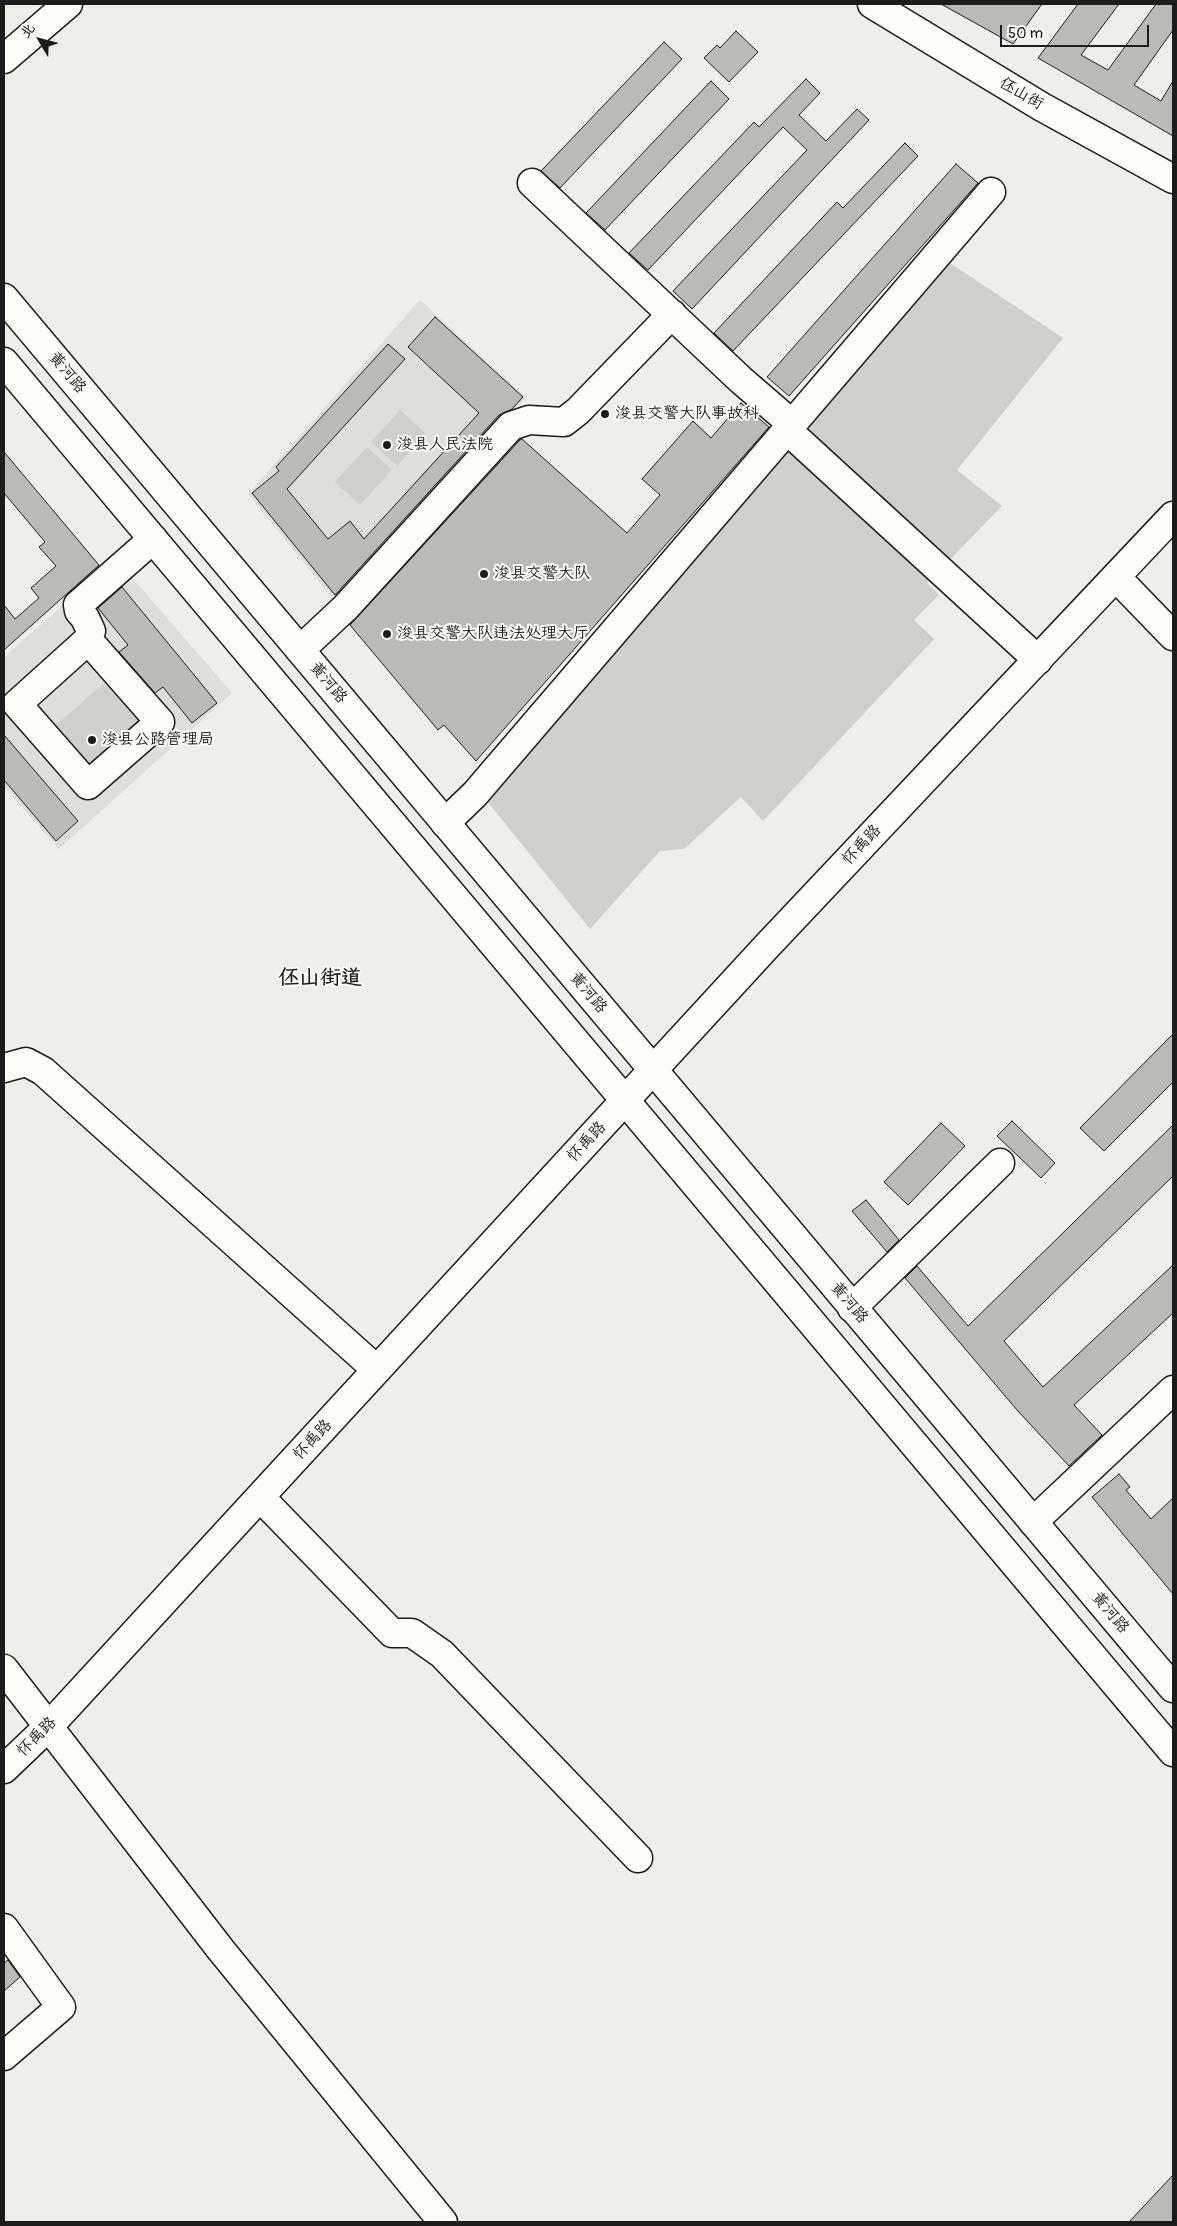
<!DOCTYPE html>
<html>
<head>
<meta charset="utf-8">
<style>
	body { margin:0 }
	#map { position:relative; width:1177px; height:2226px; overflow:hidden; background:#f0eeea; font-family:Pangolin,"LXGW WenKai TC",sans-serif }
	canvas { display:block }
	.frame { position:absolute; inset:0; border:5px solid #1c1c1c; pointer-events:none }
	.north { position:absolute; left:15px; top:15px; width:50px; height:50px; -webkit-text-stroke:4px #fdfcf7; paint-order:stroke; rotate:307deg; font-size:14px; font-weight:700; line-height:20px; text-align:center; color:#1c1c1c }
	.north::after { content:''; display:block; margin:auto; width:18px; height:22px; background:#1c1c1c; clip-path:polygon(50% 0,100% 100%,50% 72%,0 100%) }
	.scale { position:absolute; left:1000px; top:25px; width:149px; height:22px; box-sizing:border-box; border:2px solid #1c1c1c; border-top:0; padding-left:6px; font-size:15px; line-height:18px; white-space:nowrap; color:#1c1c1c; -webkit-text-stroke:4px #fdfcf7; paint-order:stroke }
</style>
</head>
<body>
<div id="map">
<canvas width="1177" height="2226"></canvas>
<div class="frame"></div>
<div class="north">北</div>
<div class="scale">50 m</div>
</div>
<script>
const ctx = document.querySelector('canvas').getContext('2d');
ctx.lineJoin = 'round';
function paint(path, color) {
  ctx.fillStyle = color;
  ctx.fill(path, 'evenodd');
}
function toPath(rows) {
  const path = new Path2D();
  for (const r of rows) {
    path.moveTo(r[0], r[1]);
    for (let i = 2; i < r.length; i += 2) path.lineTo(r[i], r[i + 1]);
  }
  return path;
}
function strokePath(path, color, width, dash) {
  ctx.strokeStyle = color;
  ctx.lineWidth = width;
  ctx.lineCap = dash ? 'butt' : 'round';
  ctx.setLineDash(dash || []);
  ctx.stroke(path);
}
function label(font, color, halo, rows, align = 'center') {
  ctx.font = font + ' Pangolin,"LXGW WenKai TC",sans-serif';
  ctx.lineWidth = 4;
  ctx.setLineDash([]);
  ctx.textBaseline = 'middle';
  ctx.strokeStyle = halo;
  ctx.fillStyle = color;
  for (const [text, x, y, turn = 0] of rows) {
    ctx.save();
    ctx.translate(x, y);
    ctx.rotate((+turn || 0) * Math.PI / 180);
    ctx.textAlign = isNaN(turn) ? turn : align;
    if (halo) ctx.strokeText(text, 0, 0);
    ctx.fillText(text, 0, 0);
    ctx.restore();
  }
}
paint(toPath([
	[420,300,526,397,347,596,334,600,248,494],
	[116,559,232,693,59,849,4,787,4,657]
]), '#e0deda');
paint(toPath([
	[947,261,1063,338,957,470,1002,506,927,583,939,595,914,620,934,639,763,821,741,797,684,849,660,851,590,929,487,801],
	[400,410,426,434,397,466,371,442],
	[367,447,392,470,360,505,335,482],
	[104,683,141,724,89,770,53,728]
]), '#d0cfcc');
const building = toPath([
	[941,4,1042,4,1013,44,941,4],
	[1078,4,1119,4,1081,55,1108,70,1156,4,1173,4,1173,30,1134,85,1161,101,1173,81,1173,136,1038,58,1078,4],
	[736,31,758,52,729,82,704,58,717,45,720,48,736,31],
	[664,42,682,59,560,188,541,171,664,42],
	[806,79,820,93,799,115,826,141,857,109,869,120,692,309,673,291,807,150,783,127,648,270,629,253,754,122,759,127,806,79],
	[711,81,729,99,605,230,586,213,711,81],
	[905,143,918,156,733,351,714,333,837,202,843,208,905,143],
	[956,164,978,183,789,396,767,377,956,164],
	[435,317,523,397,512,409,499,415,335,595,252,493,279,471,276,467,388,344,405,359,287,489,328,539,350,521,364,539,479,413,408,347,435,317],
	[741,403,769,427,476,761,444,725,438,730,350,625,520,440,522,439,627,533,660,495,642,479,693,421,711,438,741,403],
	[4,452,99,565,4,650,4,605,15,619,39,598,31,588,56,566,39,547,45,542,4,493,4,452],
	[122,587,217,703,192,723,163,687,155,693,119,652,128,645,98,608,122,587],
	[4,735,78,821,56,841,4,780,4,735],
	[1173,1034,1173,1082,1104,1151,1080,1128,1173,1034],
	[1012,1121,1055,1163,1041,1178,997,1136,1012,1121],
	[941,1123,965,1146,908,1205,884,1182,941,1123],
	[1173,1125,1173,1176,1004,1341,1043,1387,1173,1265,1173,1313,1074,1405,1102,1435,1069,1466,1017,1410,905,1278,917,1266,968,1326,1173,1125],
	[866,1200,899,1240,887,1252,852,1211,866,1200],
	[1119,1474,1130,1487,1126,1490,1151,1519,1173,1498,1173,1594,1092,1497,1119,1474],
	[8,1960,20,1977,4,1991,4,1963,8,1960],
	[1173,2175,1173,2222,1129,2222,1173,2175]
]);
paint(building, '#bbbab6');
strokePath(building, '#1c1c1c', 1);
const minor = toPath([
	[872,4,1042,107,1173,179],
	[4,59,68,4],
	[532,183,741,380,792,424],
	[787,430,1038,660],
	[1116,577,1173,636],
	[88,640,160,722,88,785,17,704,88,640],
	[88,640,91,631,85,618,79,611,78,605,153,539],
	[300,650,346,607,511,426,529,420,564,422,578,411,672,314],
	[445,823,475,794,991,192],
	[4,1068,26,1062,43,1071,377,1370],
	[852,1308,1000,1163],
	[260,1497,392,1633,412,1633,442,1654,638,1858],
	[1033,1522,1173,1390],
	[4,1669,221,1950,443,2222],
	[4,1769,49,1726,767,946,1173,516],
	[4,1928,61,2007,4,2056]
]);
const major = toPath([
	[4,298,1173,1688],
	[4,362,1173,1752]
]);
strokePath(minor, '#1c1c1c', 31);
strokePath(major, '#1c1c1c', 31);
strokePath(minor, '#fdfcf7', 28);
strokePath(major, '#fdfcf7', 28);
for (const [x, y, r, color] of [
	[605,414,5,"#1c1c1c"],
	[387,445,5,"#1c1c1c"],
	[484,574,5,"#1c1c1c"],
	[387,634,5,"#1c1c1c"],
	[92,740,5,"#1c1c1c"]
]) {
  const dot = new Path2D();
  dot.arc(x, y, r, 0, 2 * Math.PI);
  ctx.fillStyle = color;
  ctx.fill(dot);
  strokePath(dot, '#fdfcf7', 2);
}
label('16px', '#1c1c1c', '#fdfcf7', [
	["伾山街",1021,94,30],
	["黄河路",67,373,50],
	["黄河路",328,683,50],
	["怀禹路",862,845,-47],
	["黄河路",588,993,50],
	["怀禹路",587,1142,-47],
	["黄河路",849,1303,50],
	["怀禹路",313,1440,-47],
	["黄河路",1110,1613,50],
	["怀禹路",37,1737,-45]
]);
label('16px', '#1c1c1c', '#fdfcf7', [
	["浚县交警大队事故科",615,414],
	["浚县人民法院",397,445],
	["浚县交警大队",494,574],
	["浚县交警大队违法处理大厅",397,634],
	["浚县公路管理局",102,740]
], 'left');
label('bold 21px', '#1c1c1c', '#fdfcf7', [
	["伾山街道",320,979]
]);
</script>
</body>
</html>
